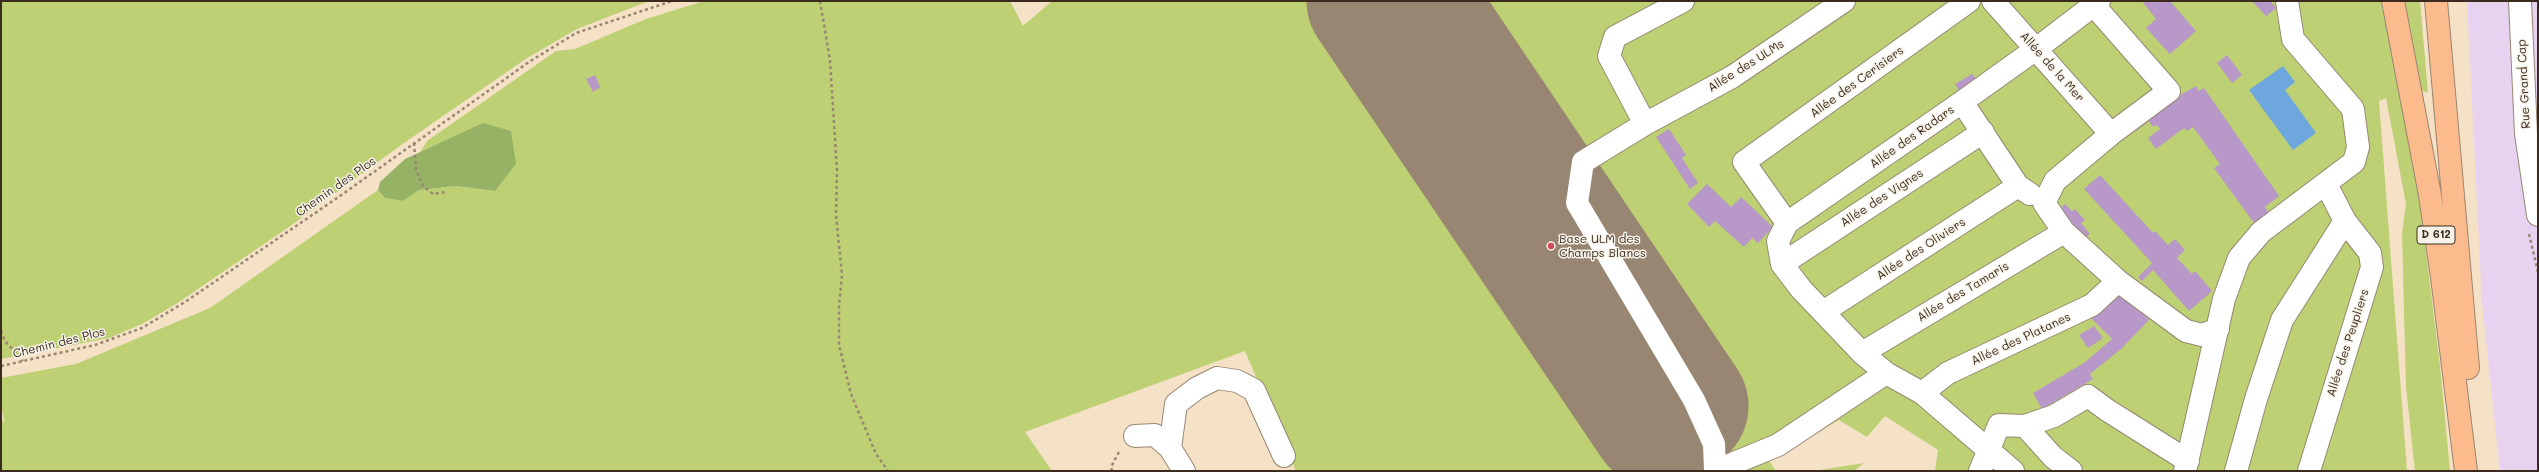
<!DOCTYPE html>
<html>
<head>
<meta charset="utf-8">
<style>
	body { margin:0 }
	#map { position:relative; width:2539px; height:472px; overflow:hidden; background:#f4e1c6; font-family:Mali,sans-serif }
	canvas { display:block }
	.frame { position:absolute; inset:0; border:2px solid #3b2a1e; pointer-events:none }
</style>
</head>
<body>
<div id="map">
<canvas width="2539" height="472"></canvas>
<div class="frame"></div>
</div>
<script>
const ctx = document.querySelector('canvas').getContext('2d');
ctx.lineJoin = 'round';
function paint(path, color) {
  ctx.fillStyle = color;
  ctx.fill(path, 'evenodd');
}
function toPath(rows) {
  const path = new Path2D();
  for (const r of rows) {
    path.moveTo(r[0], r[1]);
    for (let i = 2; i < r.length; i += 2) path.lineTo(r[i], r[i + 1]);
  }
  return path;
}
function strokePath(path, color, width, dash) {
  ctx.strokeStyle = color;
  ctx.lineWidth = width;
  ctx.lineCap = dash ? 'butt' : 'round';
  ctx.setLineDash(dash || []);
  ctx.stroke(path);
}
function label(font, color, halo, rows, align = 'center') {
  ctx.font = font + ' Mali,sans-serif';
  ctx.lineWidth = 3;
  ctx.setLineDash([]);
  ctx.textBaseline = 'middle';
  ctx.strokeStyle = halo;
  ctx.fillStyle = color;
  for (const [text, x, y, turn = 0] of rows) {
    ctx.save();
    ctx.translate(x, y);
    ctx.rotate((+turn || 0) * Math.PI / 180);
    ctx.textAlign = isNaN(turn) ? turn : align;
    if (halo) ctx.strokeText(text, 0, 0);
    ctx.fillText(text, 0, 0);
    ctx.restore();
  }
}
paint(toPath([
	[2467,1,2538,1,2538,471,2500,471,2482,302]
]), '#e7d2ef');
paint(toPath([
	[1,1,649,1,577,29,527,58,404,143,289,227,176,304,142,324,109,338,1,359],
	[704,1,1010,1,1023,26,1052,1,2381,1,2418,186,2440,366,2450,471,2415,471,2406,387,2402,234,2406,204,2386,98,2379,101,2407,471,1935,471,1938,450,1885,416,1867,437,1839,420,1769,461,1776,471,1296,471,1245,351,1025,432,1052,471,1,471,1,418,5,424,1,405,1,378,76,364,210,308,378,190,385,198,403,201,419,190,456,186,495,191,446,141,420,152,427,141,556,51,575,49,646,19],
	[2400,1,2420,1,2428,93,2417,89],
	[1864,463,1854,471,1813,471]
]), '#bdd073');
paint(toPath([
	[483,123,511,131,516,164,495,191,456,186,419,190,403,201,385,198,378,190,380,182,405,159]
]), '#96b265');
paint(toPath([
	[2283,66,2295,82,2285,90,2316,133,2293,150,2249,90]
]), '#6ea7de');
strokePath(toPath([
	[1373,1,1657,421,1682,406,1409,1]
]), '#988672', 133);
paint(toPath([
	[2142,1,2170,1,2196,31,2170,54,2146,28,2156,19],
	[2252,1,2270,1,2276,8,2266,16],
	[2227,55,2242,75,2232,83,2217,63],
	[1972,74,1977,80,1960,92,1955,84],
	[595,75,600,87,593,92,586,79],
	[2196,86,2199,91,2204,88,2279,196,2265,207,2269,213,2254,223,2214,168,2220,164,2193,127,2187,131,2184,128,2156,149,2148,138,2160,129,2157,125,2153,127,2149,121,2136,131,2132,125,2145,115],
	[1669,129,1686,155,1682,158,1698,183,1690,189,1656,137],
	[2100,175,2153,233,2155,231,2168,245,2175,239,2185,250,2177,258,2192,274,2195,271,2212,291,2189,311,2153,270,2142,281,2138,277,2152,263,2084,189],
	[1707,184,1731,207,1741,197,1773,227,1758,243,1752,238,1744,247,1715,221,1709,227,1687,204],
	[2065,204,2072,211,2075,209,2085,220,2081,223,2090,234,2085,238,2059,209],
	[2119,290,2149,320,2122,348,2090,374,2093,379,2042,409,2033,393,2084,363,2112,339,2089,316],
	[2094,326,2103,338,2088,348,2079,335]
]), '#b798c9');
const minor = toPath([
	[1969,1,1744,162,1787,223,1778,241,1782,264,1801,289,1862,353,1886,373,1922,393,2013,471],
	[1993,1,2111,134],
	[2090,1,2169,91,2111,134,2055,181,2044,203,2064,232,2118,281,2186,331,2202,335,2218,329],
	[2520,1,2526,134,2538,215],
	[1962,102,2018,186,2030,194],
	[1645,124,1609,56,1615,37,1683,1],
	[1787,223,1962,102,2036,49,2099,1],
	[1782,264,1983,132],
	[1823,312,2018,186],
	[1862,353,2064,232],
	[1922,393,1948,373,2092,305,2118,281],
	[1135,436,1155,435,1170,448,1176,404,1197,388,1217,378,1237,381,1254,390,1284,456],
	[1170,448,1184,471],
	[1715,470,1714,444,1694,400,1577,203,1583,162,1645,124,1732,77,1844,1],
	[1715,471,1778,445,1886,373],
	[1980,471,1999,425,2025,426],
	[2071,471,2053,457,2025,426,2054,416,2088,396,2107,410,2188,461],
	[2185,471,2224,299,2239,258,2261,232,2354,162,2358,147,2353,109,2293,39,2287,1],
	[2236,471,2256,399,2282,320,2345,221,2326,184],
	[2309,471,2372,267,2370,253,2345,221]
]);
const highway = toPath([
	[2393,1,2430,195,2442,277,2466,471],
	[2436,1,2468,368]
]);
strokePath(minor, '#988672', 24);
strokePath(highway, '#988672', 24);
strokePath(toPath([
	[820,1,830,60,837,170,836,215,842,275,839,306,839,345,851,394,876,454,888,471],
	[414,143,416,169,423,186,433,194,446,192],
	[2529,234,2538,272],
	[1,331,5,341,23,361],
	[1,366,95,345,142,328,185,302,340,196,529,62,576,33,672,1],
	[1112,471,1111,467,1120,450]
]), '#988672', 2.5, [3, 3]);
strokePath(minor, '#fff', 22);
strokePath(highway, '#fbbb8c', 22);
for (const [x, y, r, color] of [
	[1551,246,4,"#d1495b"]
]) {
  const dot = new Path2D();
  dot.arc(x, y, r, 0, 2 * Math.PI);
  ctx.fillStyle = color;
  ctx.fill(dot);
  strokePath(dot, '#f7f3e8', 1.5);
}
for (const [x, y, w] of [
	[2436,235,38]
]) {
  const box = new Path2D();
  box.roundRect(x - w / 2, y - 9, w, 18, 3);
  ctx.fillStyle = '#f7f3e8';
  ctx.fill(box);
  strokePath(box, '#3b2a1e', 1);
}
label('bold 11px', '#3b2a1e', null, [
	["D 612",2436,235]
]);
label('12px', '#3b2a1e', '#f7f3e8', [
	["Allée des ULMs",1746,66,-32],
	["Allée de la Mer",2052,67,48],
	["Allée des Cerisiers",1857,82,-36],
	["Rue Grand Cap",2524,84,-93],
	["Allée des Radars",1912,137,-35],
	["Chemin des Plos",336,187,-35],
	["Allée des Vignes",1882,198,-33],
	["Allée des Oliviers",1921,249,-33],
	["Allée des Tamaris",1963,292,-31],
	["Allée des Platanes",2021,339,-25],
	["Chemin des Plos",59,343,-14],
	["Allée des Peupliers",2348,343,-72]
]);
label('12px', '#3b2a1e', '#f7f3e8', [
	["Base ULM des",1559,239],
	["Champs Blancs",1559,253]
], 'left');
</script>
</body>
</html>
